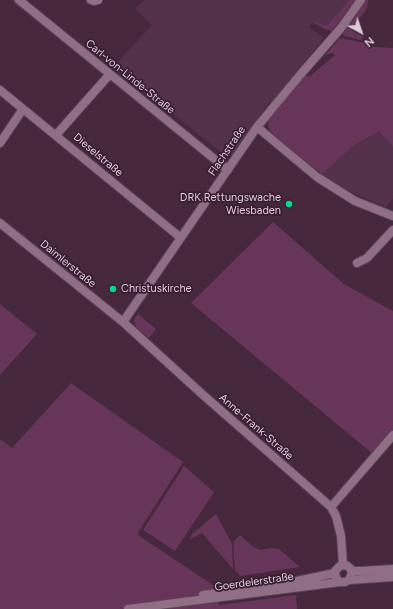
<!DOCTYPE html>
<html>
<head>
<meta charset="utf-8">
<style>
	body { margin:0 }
	#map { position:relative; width:393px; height:609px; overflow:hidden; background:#45283c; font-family:Figtree,sans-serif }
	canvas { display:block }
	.north { position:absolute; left:341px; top:12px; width:40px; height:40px; -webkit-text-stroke:3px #3a1e32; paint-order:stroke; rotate:140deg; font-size:11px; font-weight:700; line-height:16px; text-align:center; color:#ddcbd7 }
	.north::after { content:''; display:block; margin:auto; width:14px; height:18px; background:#ddcbd7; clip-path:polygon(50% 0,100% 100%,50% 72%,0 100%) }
</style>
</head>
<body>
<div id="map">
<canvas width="393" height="609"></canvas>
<div class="north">N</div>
</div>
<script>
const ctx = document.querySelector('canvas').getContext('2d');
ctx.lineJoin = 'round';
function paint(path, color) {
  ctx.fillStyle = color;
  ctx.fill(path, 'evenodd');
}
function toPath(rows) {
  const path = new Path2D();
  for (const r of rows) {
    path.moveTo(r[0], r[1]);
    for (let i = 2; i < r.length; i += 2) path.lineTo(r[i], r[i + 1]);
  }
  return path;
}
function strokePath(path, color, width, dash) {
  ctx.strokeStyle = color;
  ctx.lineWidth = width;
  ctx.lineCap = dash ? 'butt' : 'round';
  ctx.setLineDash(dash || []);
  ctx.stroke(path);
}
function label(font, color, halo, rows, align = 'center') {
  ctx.font = font + ' Figtree,sans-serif';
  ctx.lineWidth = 3.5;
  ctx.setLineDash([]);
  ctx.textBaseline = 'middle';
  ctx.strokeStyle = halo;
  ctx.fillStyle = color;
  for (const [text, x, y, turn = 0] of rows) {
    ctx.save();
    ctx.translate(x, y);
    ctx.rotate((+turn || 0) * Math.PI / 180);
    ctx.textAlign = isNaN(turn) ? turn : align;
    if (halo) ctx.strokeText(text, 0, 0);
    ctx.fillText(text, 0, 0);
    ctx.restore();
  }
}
paint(toPath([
	[144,0,349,0,327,27,313,21,309,27,324,38,271,103,269,102,236,150,232,155,228,156,224,155,121,72,119,73,112,68,152,25,135,9],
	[379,130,393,147,393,199,386,207,344,189,322,174,353,146]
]), '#533149');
paint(toPath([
	[349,0,355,0,332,31,325,29,312,22,313,21,327,26],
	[367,0,368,0,368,4,366,10,351,29,355,33,363,36,362,38,360,40,342,35],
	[340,38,365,43,374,47,393,48,393,147,379,131,353,146,322,174,289,148,270,131,268,125,269,119,305,75,309,77,335,55,332,53,325,55],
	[273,222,344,284,393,311,393,431,373,454,191,303],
	[0,304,37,334,0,375],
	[138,314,156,329,149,338,136,327,134,322,135,318],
	[71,383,183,462,139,531,138,535,216,587,219,605,296,595,297,609,0,609,0,439,12,448],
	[184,466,214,492,175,551,143,530],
	[216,514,232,544,233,569,202,533,189,540,192,534],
	[240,535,253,547,261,550,271,548,279,549,300,567,240,576,235,570,233,542]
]), '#673559');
const minor = toPath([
	[19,0,228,170],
	[91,0,94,1,98,0],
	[0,90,181,238],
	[257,127,317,177,355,201,393,216],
	[56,135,110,74],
	[0,143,23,109],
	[0,223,123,322,202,394,331,507,336,516,341,536,343,565],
	[357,263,367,258,393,230],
	[123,322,257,127,300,75,341,28,361,0],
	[331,507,393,435],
	[352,571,361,571,393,569],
	[349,580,393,577],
	[203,595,292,582,335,573],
	[128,609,340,582,345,582,349,580,352,573,350,568,346,565,340,566,335,571,336,578,340,582]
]);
strokePath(minor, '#5c4455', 10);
strokePath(minor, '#906f86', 8);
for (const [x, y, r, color] of [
	[289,204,4,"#06d98b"],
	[113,289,4,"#06d98b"]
]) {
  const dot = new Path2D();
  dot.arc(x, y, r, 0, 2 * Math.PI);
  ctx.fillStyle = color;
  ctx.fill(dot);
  strokePath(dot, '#3a1e32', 1.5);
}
label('11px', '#ddcbd7', '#3a1e32', [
	["Carl-von-Linde-Straße",130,77,39],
	["Flachstraße",227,151,-56],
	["Dieselstraße",98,155,40],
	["Daimlerstraße",68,264,39],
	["Anne-Frank-Straße",256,427,41],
	["Goerdelerstraße",254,582,-8]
]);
label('11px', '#ddcbd7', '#3a1e32', [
	["DRK Rettungswache",281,198],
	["Wiesbaden",281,211],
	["Christuskirche",121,289,"left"]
], 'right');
</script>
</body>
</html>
